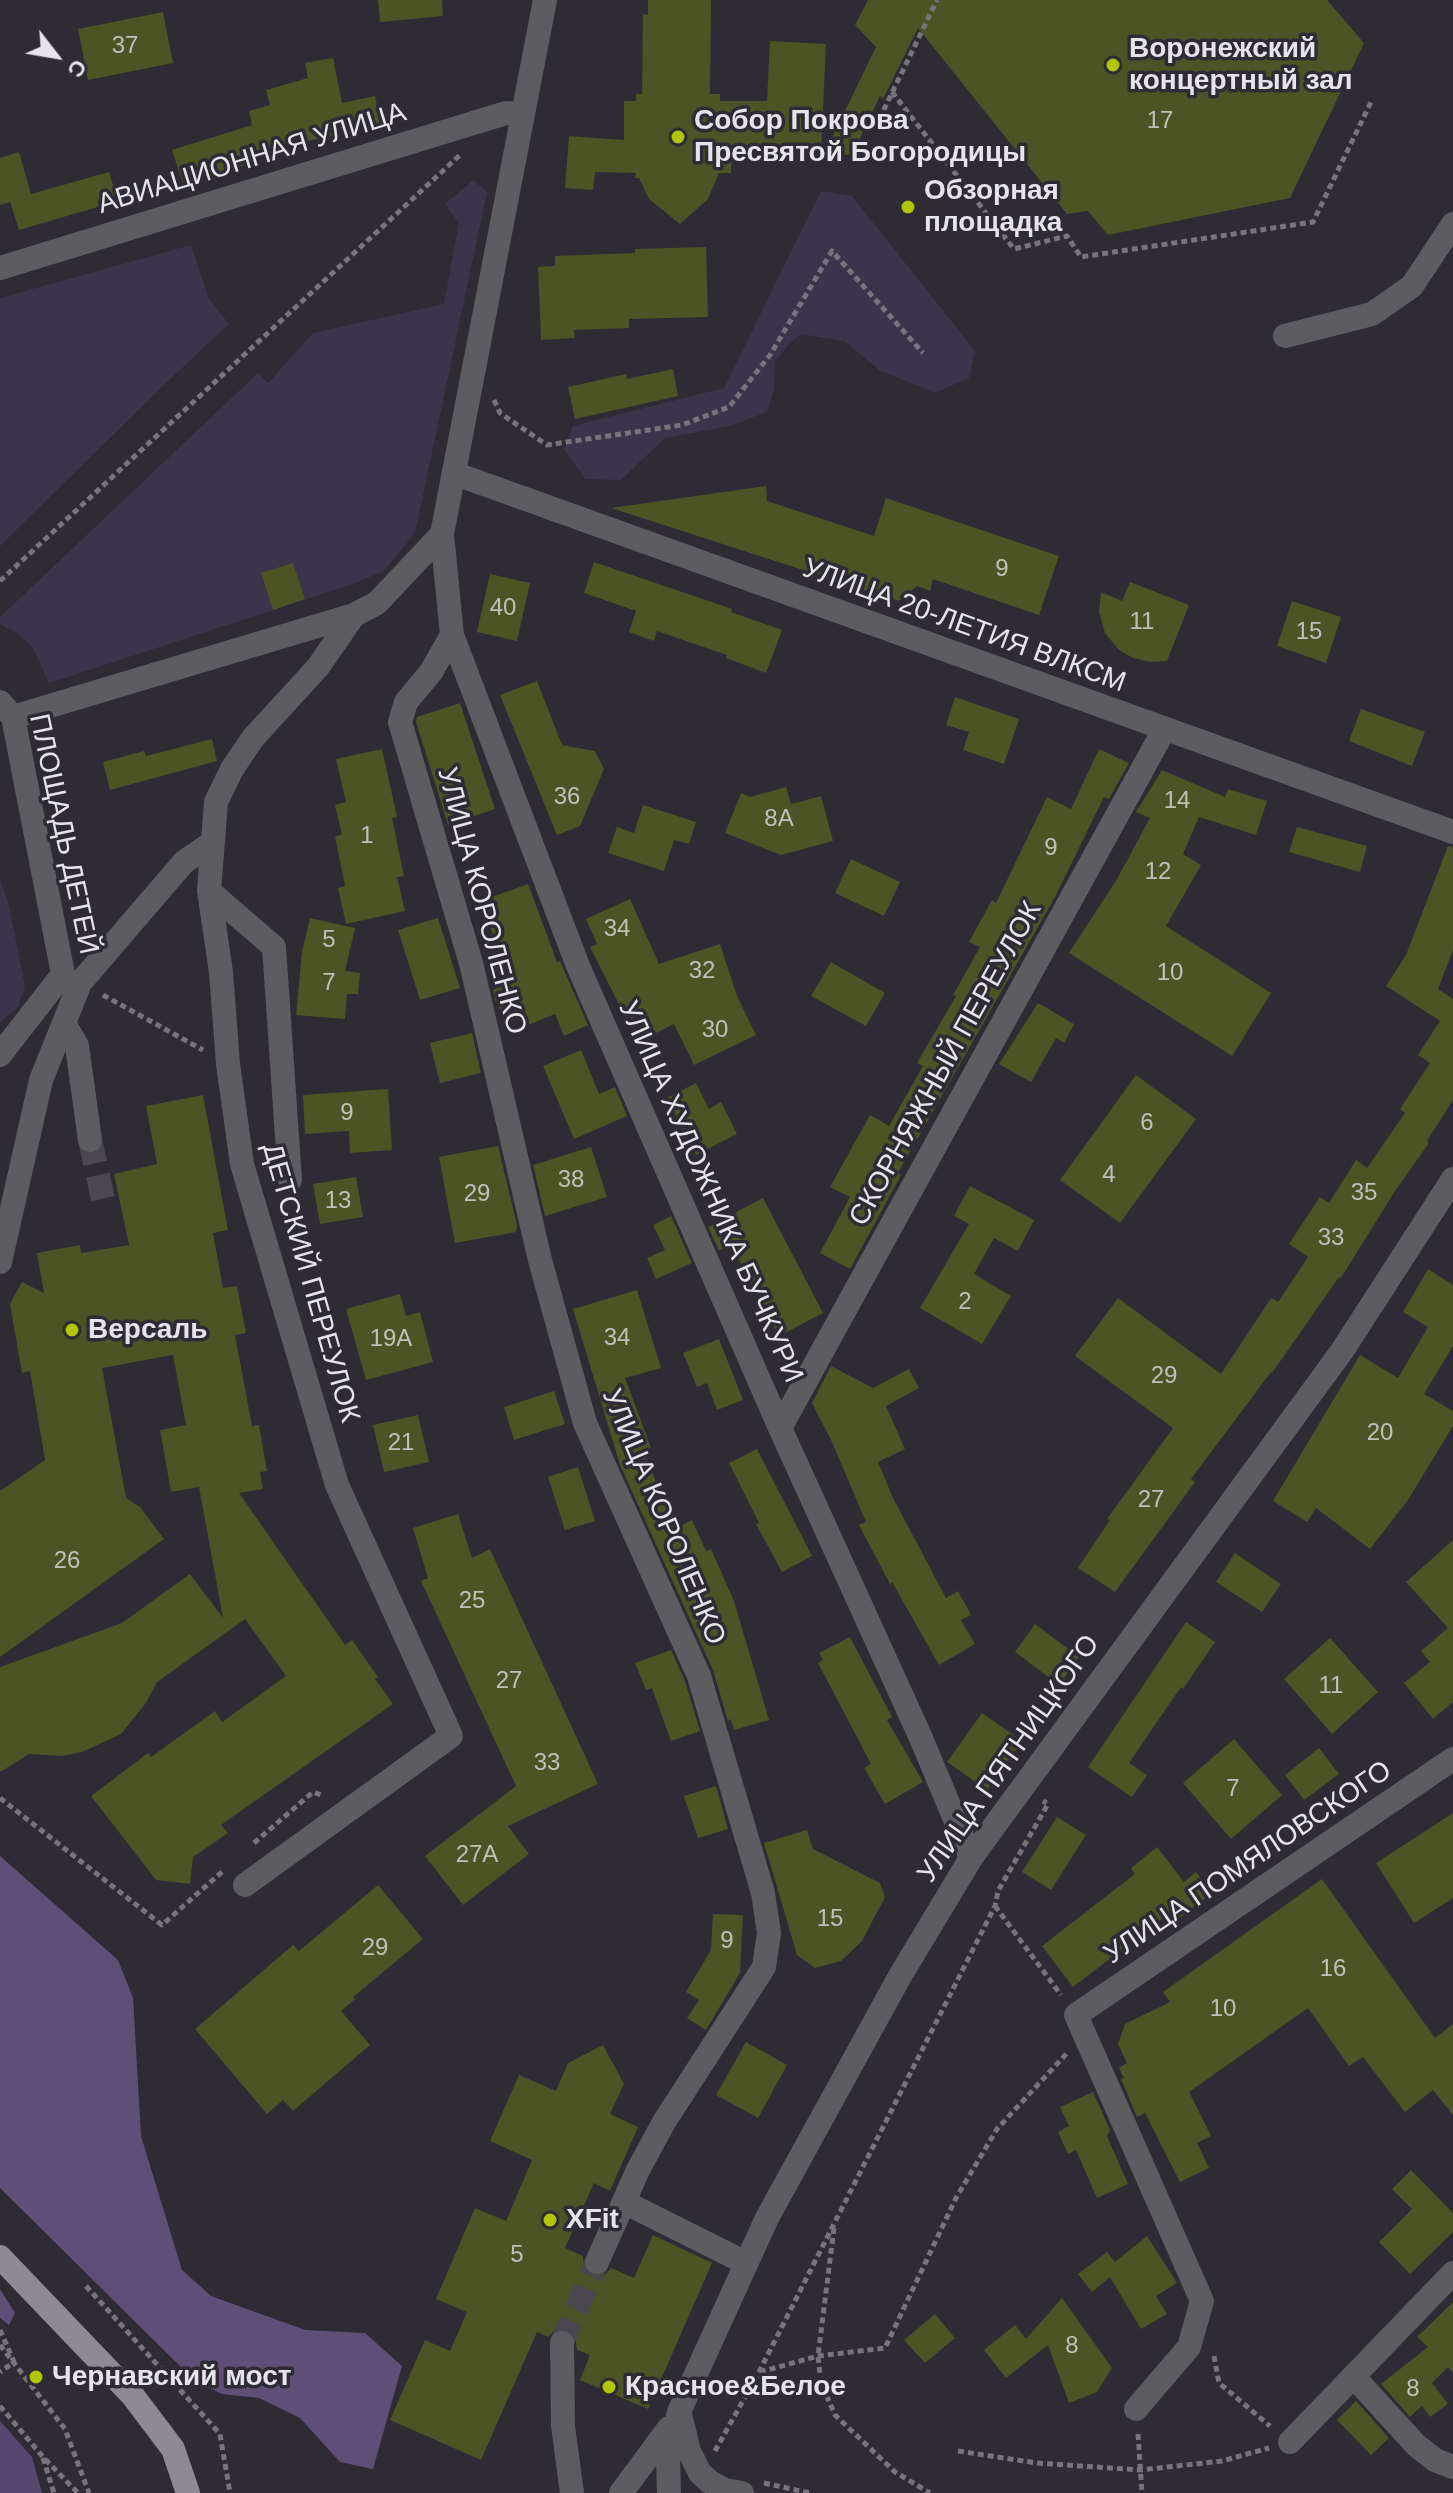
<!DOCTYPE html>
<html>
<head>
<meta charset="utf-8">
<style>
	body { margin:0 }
	#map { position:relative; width:1453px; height:2493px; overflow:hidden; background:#2e2b34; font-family:Helvetica,sans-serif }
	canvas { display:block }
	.north { position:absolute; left:16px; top:16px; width:80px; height:80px; -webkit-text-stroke:6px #2e2b34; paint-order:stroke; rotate:121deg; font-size:22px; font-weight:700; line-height:32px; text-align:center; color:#e6e4ea }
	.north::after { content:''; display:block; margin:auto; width:28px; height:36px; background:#e6e4ea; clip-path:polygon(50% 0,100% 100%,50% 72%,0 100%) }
</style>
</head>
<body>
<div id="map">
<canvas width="1453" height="2493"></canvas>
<div class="north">С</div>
</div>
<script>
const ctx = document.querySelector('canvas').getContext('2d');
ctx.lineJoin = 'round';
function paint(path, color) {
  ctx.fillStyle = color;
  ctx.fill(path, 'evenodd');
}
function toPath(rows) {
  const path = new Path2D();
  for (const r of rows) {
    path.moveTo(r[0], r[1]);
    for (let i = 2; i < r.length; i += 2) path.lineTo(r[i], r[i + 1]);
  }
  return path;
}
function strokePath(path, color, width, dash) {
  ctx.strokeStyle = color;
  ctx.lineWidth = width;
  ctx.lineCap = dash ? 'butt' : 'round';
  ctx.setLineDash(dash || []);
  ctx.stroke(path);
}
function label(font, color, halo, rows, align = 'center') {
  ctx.font = font + ' Helvetica,sans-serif';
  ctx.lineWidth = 7;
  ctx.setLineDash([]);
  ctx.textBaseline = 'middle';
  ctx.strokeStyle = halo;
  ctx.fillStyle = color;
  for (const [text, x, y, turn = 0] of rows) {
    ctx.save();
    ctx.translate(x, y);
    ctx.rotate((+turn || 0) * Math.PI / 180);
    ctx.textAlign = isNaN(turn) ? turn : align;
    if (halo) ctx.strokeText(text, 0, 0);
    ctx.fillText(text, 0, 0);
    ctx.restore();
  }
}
paint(toPath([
	[473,180,487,192,415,533,384,571,353,584,49,683,33,648,20,635,0,624,0,617,258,373,268,383,313,333,444,304,459,223,445,204],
	[821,191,852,196,975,351,969,378,935,393,879,370,844,341,801,334,786,347,775,362,774,389,767,412,730,426,665,438,621,480,585,479,564,449,573,426,724,388],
	[191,245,209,299,229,324,166,383,0,546,0,298],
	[0,879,9,905,25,987,18,1007,0,1023]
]), '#3c344b');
paint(toPath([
	[0,1856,118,1960,133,1998,141,2136,182,2270,211,2296,305,2330,365,2333,402,2366,373,2469,340,2462,300,2418,259,2398,222,2394,195,2381,0,2188],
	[0,2289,15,2313,9,2325,0,2318]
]), '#5e4f79');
paint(toPath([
	[0,2421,32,2457,42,2493,0,2493]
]), '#564770');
paint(toPath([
	[378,0,442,0,443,16,380,22],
	[648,0,711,0,710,94,720,94,720,101,767,101,770,41,826,44,821,154,732,150,731,173,719,173,708,199,680,224,649,199,639,178,635,178,636,173,595,172,593,190,565,188,569,136,624,140,624,101,636,101,636,94,642,94,643,14,648,15],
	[868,0,1327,0,1364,43,1290,198,1108,235,1088,211,1067,214,918,28,883,99,880,96,852,155,824,154,876,47,855,25],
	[163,12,173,63,88,80,78,29],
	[333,58,342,103,375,96,381,126,302,142,303,145,250,159,251,163,183,184,172,150,252,125,249,111,270,105,266,90,308,78,305,63],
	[19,152,31,194,109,172,118,201,19,230,10,202,0,205,0,158],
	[706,247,708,317,629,319,629,328,574,330,575,338,541,340,538,267,555,266,555,256,635,253,635,249],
	[673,369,678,396,575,419,568,387,626,374,627,379],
	[766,486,767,501,874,536,886,498,1059,556,1039,615,933,579,930,591,917,586,899,601,611,508],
	[594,562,732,609,731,612,782,630,766,673,726,658,727,655,657,631,654,641,629,632,636,611,584,593],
	[293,563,305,599,273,610,261,573],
	[490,574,530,583,517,641,477,632],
	[1130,582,1189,605,1167,661,1151,662,1133,658,1119,650,1105,633,1099,612,1101,592,1122,601],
	[1292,601,1341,617,1326,663,1277,646],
	[537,681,562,745,595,751,604,769,580,826,557,835,500,695],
	[955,697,1019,719,1004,764,963,750,969,732,946,725],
	[460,703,495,809,448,825,416,722,417,717],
	[1361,709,1425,732,1412,766,1349,741],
	[212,739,217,761,110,790,103,762,144,751,146,756],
	[382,749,397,817,392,818,404,876,397,877,405,911,346,924,338,888,345,886,335,836,342,835,335,805,346,802,336,759],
	[1099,749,1129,763,1109,799,1104,797,1055,897,898,1173,901,1175,850,1269,820,1253,850,1197,830,1187,870,1115,889,1126,923,1066,917,1063,956,996,953,995,980,947,969,942,992,900,996,903,1047,797,1071,809],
	[1162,770,1225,797,1228,789,1267,801,1256,835,1199,817,1183,854,1201,865,1166,926,1271,993,1232,1056,1069,953,1117,879,1150,818,1136,812],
	[786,787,791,804,821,796,833,841,781,855,725,833,741,793,750,797],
	[643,805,696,822,689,844,674,840,664,871,608,853,617,827,634,833],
	[1297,827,1367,846,1360,872,1289,852],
	[1448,846,1453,847,1453,950,1438,989,1453,999,1453,1100,1427,1141,1429,1143,1395,1191,1341,1278,1339,1277,1272,1373,1271,1372,1191,1479,1195,1482,1115,1592,1078,1568,1110,1520,1107,1519,1173,1428,1075,1356,1118,1298,1221,1374,1271,1298,1278,1302,1308,1257,1289,1244,1320,1197,1329,1203,1356,1160,1367,1168,1405,1113,1400,1109,1430,1063,1418,1055,1440,1021,1386,986,1406,955],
	[851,859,900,882,884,916,835,893],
	[528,884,557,962,560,961,588,1025,564,1036,555,1014,526,1026,516,1003,500,1011,495,1000,493,990,510,982,481,901],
	[630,899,659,964,720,944,737,996,756,1035,694,1065,674,1024,642,1040,626,1008,622,1010,590,947,597,944,586,919],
	[310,918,355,928,345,971,360,973,358,994,347,994,345,1019,296,1015,302,952],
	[438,918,460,988,420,1000,398,930],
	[831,962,885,993,866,1026,811,996],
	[1038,1003,1074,1024,1064,1043,1056,1038,1031,1082,999,1064],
	[472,1033,481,1073,440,1083,430,1043],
	[581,1050,599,1094,615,1087,627,1116,574,1139,543,1066],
	[1136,1075,1196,1119,1120,1223,1060,1180],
	[696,1083,709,1109,721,1102,737,1134,696,1155,667,1098],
	[388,1089,392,1150,350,1153,349,1131,305,1134,303,1095],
	[203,1095,228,1230,213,1233,223,1288,237,1286,246,1333,235,1335,252,1426,259,1425,267,1471,260,1472,263,1489,239,1493,345,1645,352,1640,378,1677,375,1679,393,1704,221,1825,228,1833,193,1857,190,1884,156,1880,91,1796,148,1753,151,1757,215,1711,222,1722,286,1676,245,1619,157,1682,146,1703,121,1734,82,1752,62,1756,29,1754,0,1772,0,1667,122,1623,190,1574,223,1618,199,1487,171,1492,160,1430,186,1425,173,1355,102,1368,126,1498,140,1507,164,1539,0,1657,0,1491,45,1460,30,1371,22,1373,10,1304,22,1282,44,1293,37,1253,80,1245,81,1253,129,1245,114,1174,157,1164,146,1106],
	[498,1146,517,1225,516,1232,455,1243,439,1157],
	[591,1147,607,1197,545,1216,533,1165],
	[356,1177,363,1217,320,1224,313,1184],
	[970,1186,1034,1220,1018,1251,994,1238,974,1274,1011,1296,982,1344,920,1308,969,1224,954,1216],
	[763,1198,823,1313,779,1336,731,1245,719,1250,708,1227],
	[671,1216,692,1263,656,1279,647,1258,665,1250,653,1225],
	[1428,1269,1453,1285,1453,1346,1424,1394,1453,1411,1453,1426,1408,1500,1370,1549,1316,1508,1307,1522,1273,1501,1360,1355,1398,1378,1428,1327,1403,1312],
	[637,1290,661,1368,625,1378,651,1448,643,1451,676,1528,692,1520,706,1551,711,1549,734,1601,769,1720,734,1730,731,1719,728,1721,713,1670,620,1465,573,1309],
	[400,1294,406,1316,420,1312,433,1362,366,1380,346,1309],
	[719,1339,743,1400,717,1410,707,1383,697,1387,683,1353],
	[831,1366,873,1388,909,1369,919,1388,886,1406,905,1449,878,1462,893,1498,946,1598,958,1591,971,1615,961,1620,975,1644,939,1665,892,1582,890,1584,859,1525,866,1522,832,1442,812,1403],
	[554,1391,565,1424,514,1440,504,1407],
	[418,1415,429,1462,384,1472,373,1425],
	[757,1449,812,1556,782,1572,756,1524,759,1523,729,1463],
	[578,1467,595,1521,565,1530,548,1477],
	[458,1514,472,1558,490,1549,598,1784,508,1826,529,1854,463,1905,425,1856,516,1786,421,1581,428,1578,413,1528],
	[1453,1540,1453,1702,1433,1719,1404,1683,1430,1662,1421,1651,1448,1628,1406,1582],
	[1235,1553,1281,1584,1262,1612,1216,1582],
	[1186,1622,1215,1642,1183,1689,1181,1687,1129,1763,1147,1775,1132,1797,1088,1767],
	[1035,1624,1079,1657,1059,1685,1015,1652],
	[850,1637,892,1717,887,1720,923,1782,885,1804,864,1768,871,1764,818,1663,823,1660,819,1653],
	[1330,1638,1378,1692,1332,1734,1284,1679],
	[671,1650,685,1681,700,1731,671,1741,652,1688,646,1690,635,1663],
	[982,1713,1022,1741,987,1790,947,1762],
	[1234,1739,1282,1795,1231,1839,1183,1783],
	[1319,1748,1339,1774,1304,1800,1285,1775],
	[716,1786,728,1829,698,1838,684,1796],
	[1453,1813,1453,1898,1414,1923,1376,1863],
	[1057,1817,1086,1835,1051,1890,1022,1872],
	[807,1830,813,1849,880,1883,885,1897,862,1941,841,1961,815,1968,797,1955,764,1843],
	[1157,1847,1184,1882,1196,1872,1212,1893,1173,1923,1167,1915,1073,1987,1042,1946,1135,1874,1131,1868],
	[1322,1879,1435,2038,1453,2024,1453,2115,1433,2090,1405,2112,1363,2057,1349,2066,1308,2008,1189,2092,1211,2136,1197,2143,1209,2168,1180,2182,1145,2113,1137,2117,1121,2079,1124,2078,1119,2068,1127,2063,1118,2044,1125,2024,1170,2002,1163,1992],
	[378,1885,423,1939,353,1997,355,1999,341,2011,370,2045,293,2111,283,2100,267,2114,195,2029,293,1945,299,1951],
	[713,1914,743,1915,740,1973,706,2030,687,2018,699,2000,686,1992,711,1950],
	[746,2042,787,2065,758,2118,716,2095],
	[603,2045,624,2084,610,2114,638,2127,610,2191,594,2183,565,2248,583,2256,584,2270,590,2275,598,2277,605,2275,611,2268,634,2278,653,2235,712,2263,648,2409,580,2380,590,2355,577,2350,575,2336,570,2330,555,2330,548,2337,537,2332,481,2460,390,2420,425,2340,450,2351,467,2312,436,2299,475,2208,506,2221,532,2160,490,2141,519,2075,556,2091,568,2063],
	[1093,2092,1110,2130,1107,2136,1128,2184,1097,2198,1076,2150,1068,2154,1058,2132,1069,2126,1060,2107],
	[1411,2170,1453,2213,1453,2232,1410,2274,1379,2242,1412,2209,1392,2189],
	[1147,2236,1177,2283,1156,2296,1167,2314,1141,2329,1110,2277,1092,2292,1078,2274,1107,2252,1115,2262],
	[1062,2298,1112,2368,1097,2392,1069,2403,1048,2345,1006,2378,984,2350,1015,2325,1026,2339],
	[1453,2302,1453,2373,1448,2367,1432,2383,1448,2404,1430,2417,1422,2406,1410,2417,1381,2384,1428,2347,1417,2337],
	[935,2314,955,2338,925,2363,904,2340],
	[1356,2401,1389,2438,1371,2455,1337,2420]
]), '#4c5325');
strokePath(toPath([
	[90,1140,105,1208],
	[562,2343,597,2262]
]), '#4a474f', 24, [24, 12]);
strokePath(toPath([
	[892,92,1014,249,1067,236,1081,257,1313,222,1372,100],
	[875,128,937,0],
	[494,400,500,413,547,445,682,425,729,407,770,355,832,251,923,353],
	[0,581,460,155],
	[103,995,203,1050],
	[0,1798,162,1925,223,1871],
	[254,1843,313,1792,324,1796],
	[995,1906,1061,1995],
	[834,2228,818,2356,821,2383,835,2415,895,2472,930,2493],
	[86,2286,220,2434,230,2493],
	[0,2330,14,2362,0,2372],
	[0,2345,65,2429,89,2493],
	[1214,2356,1219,2383,1270,2426],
	[760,2372,818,2356,885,2348,956,2198,997,2129,1068,2052],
	[0,2406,43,2457,78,2493],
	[1138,2434,1142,2493],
	[715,2451,759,2372,995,1906,998,1891,1048,1804,1043,1801],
	[958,2451,1037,2463,1140,2470,1222,2461,1269,2448],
	[43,2458,54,2493],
	[764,2483,810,2493]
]), '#77747c', 5, [6, 4]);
strokePath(toPath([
	[0,268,506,113,522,114],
	[1285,336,1372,314,1412,286,1453,224],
	[456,474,1453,832],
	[442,534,452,635,578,966,780,1428,921,1738,971,1858],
	[452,635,431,672,406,702,400,722,471,963,540,1260,585,1423,699,1676,763,1893,769,1933,764,1967,664,2122,638,2170,597,2262],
	[0,702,13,717,63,974,0,1055],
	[13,717,354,615,377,603,442,534,545,0],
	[209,891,274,947,290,1180],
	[64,1023,77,1046,90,1140],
	[0,1262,41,1080,80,983,184,862,213,842],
	[780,1428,1164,730],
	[245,1885,451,1736,337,1485,242,1164,228,1064,221,972,209,891,216,802,232,769,253,738,318,667,354,615],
	[624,2202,746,2263],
	[562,2343,563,2426,572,2493],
	[1354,2377,1416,2445,1435,2460,1453,2467],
	[1136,2409,1189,2347,1202,2301,1076,2015,1453,1759],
	[680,2414,689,2451,700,2473,710,2482,725,2490,742,2493],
	[1290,2442,1453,2273],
	[621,2493,669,2428],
	[669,2493,668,2457,679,2412,691,2385,767,2218,900,1976,971,1858,1342,1351,1453,1179]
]), '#5d5c60', 24);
strokePath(toPath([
	[0,2257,133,2396,173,2449,188,2493]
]), '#8d8a93', 24);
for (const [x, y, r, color] of [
	[1113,65,8,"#b1c500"],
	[678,137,8,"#b1c500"],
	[908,207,8,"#b1c500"],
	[72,1330,8,"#b1c500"],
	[550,2220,8,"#b1c500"],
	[36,2377,8,"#b1c500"],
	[609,2387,8,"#b1c500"]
]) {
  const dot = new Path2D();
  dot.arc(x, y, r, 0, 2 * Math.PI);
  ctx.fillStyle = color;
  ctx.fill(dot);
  strokePath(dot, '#2e2b34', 3);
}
label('24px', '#c0c0b9', null, [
	["37",125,46],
	["17",1160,121],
	["9",1002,569],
	["40",503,608],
	["11",1142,622],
	["15",1309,632],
	["36",567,797],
	["14",1177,801],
	["8А",779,819],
	["1",367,836],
	["9",1051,848],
	["12",1158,872],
	["34",617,929],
	["5",329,940],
	["32",702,971],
	["10",1170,973],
	["7",329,983],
	["30",715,1030],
	["9",347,1113],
	["6",1147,1123],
	["4",1109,1175],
	["38",571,1180],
	["35",1364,1193],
	["29",477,1194],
	["13",338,1201],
	["33",1331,1238],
	["2",965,1302],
	["34",617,1338],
	["19А",391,1339],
	["29",1164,1376],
	["20",1380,1433],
	["21",401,1443],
	["27",1151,1500],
	["26",67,1561],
	["25",472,1601],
	["27",509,1681],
	["11",1331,1686],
	["33",547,1763],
	["7",1233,1789],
	["27А",477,1855],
	["15",830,1919],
	["9",727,1941],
	["29",375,1948],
	["16",1333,1969],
	["10",1223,2009],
	["5",517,2255],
	["8",1072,2346],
	["8",1413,2389]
]);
label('bold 28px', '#e6e4ea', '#2e2b34', [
	["Воронежский",1129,49],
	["концертный зал",1129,81],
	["Собор Покрова",694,121],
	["Пресвятой Богородицы",694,153],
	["Обзорная",924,191],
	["площадка",924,223],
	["Версаль",88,1330],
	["XFit",566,2220],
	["Чернавский мост",52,2377],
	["Красное&Белое",625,2387]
], 'left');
label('28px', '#e6e4ea', '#2e2b34', [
	["АВИАЦИОННАЯ УЛИЦА",252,159,-17],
	["УЛИЦА 20-ЛЕТИЯ ВЛКСМ",964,626,20],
	["ПЛОЩАДЬ ДЕТЕЙ",63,834,78],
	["УЛИЦА КОРОЛЕНКО",481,901,75],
	["СКОРНЯЖНЫЙ ПЕРЕУЛОК",946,1064,-61],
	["УЛИЦА ХУДОЖНИКА БУЧКУРИ",710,1192,66],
	["ДЕТСКИЙ ПЕРЕУЛОК",310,1283,74],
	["УЛИЦА КОРОЛЕНКО",663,1517,67],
	["УЛИЦА ПЯТНИЦКОГО",1009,1759,-55],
	["УЛИЦА ПОМЯЛОВСКОГО",1248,1863,-34]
]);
</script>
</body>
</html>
